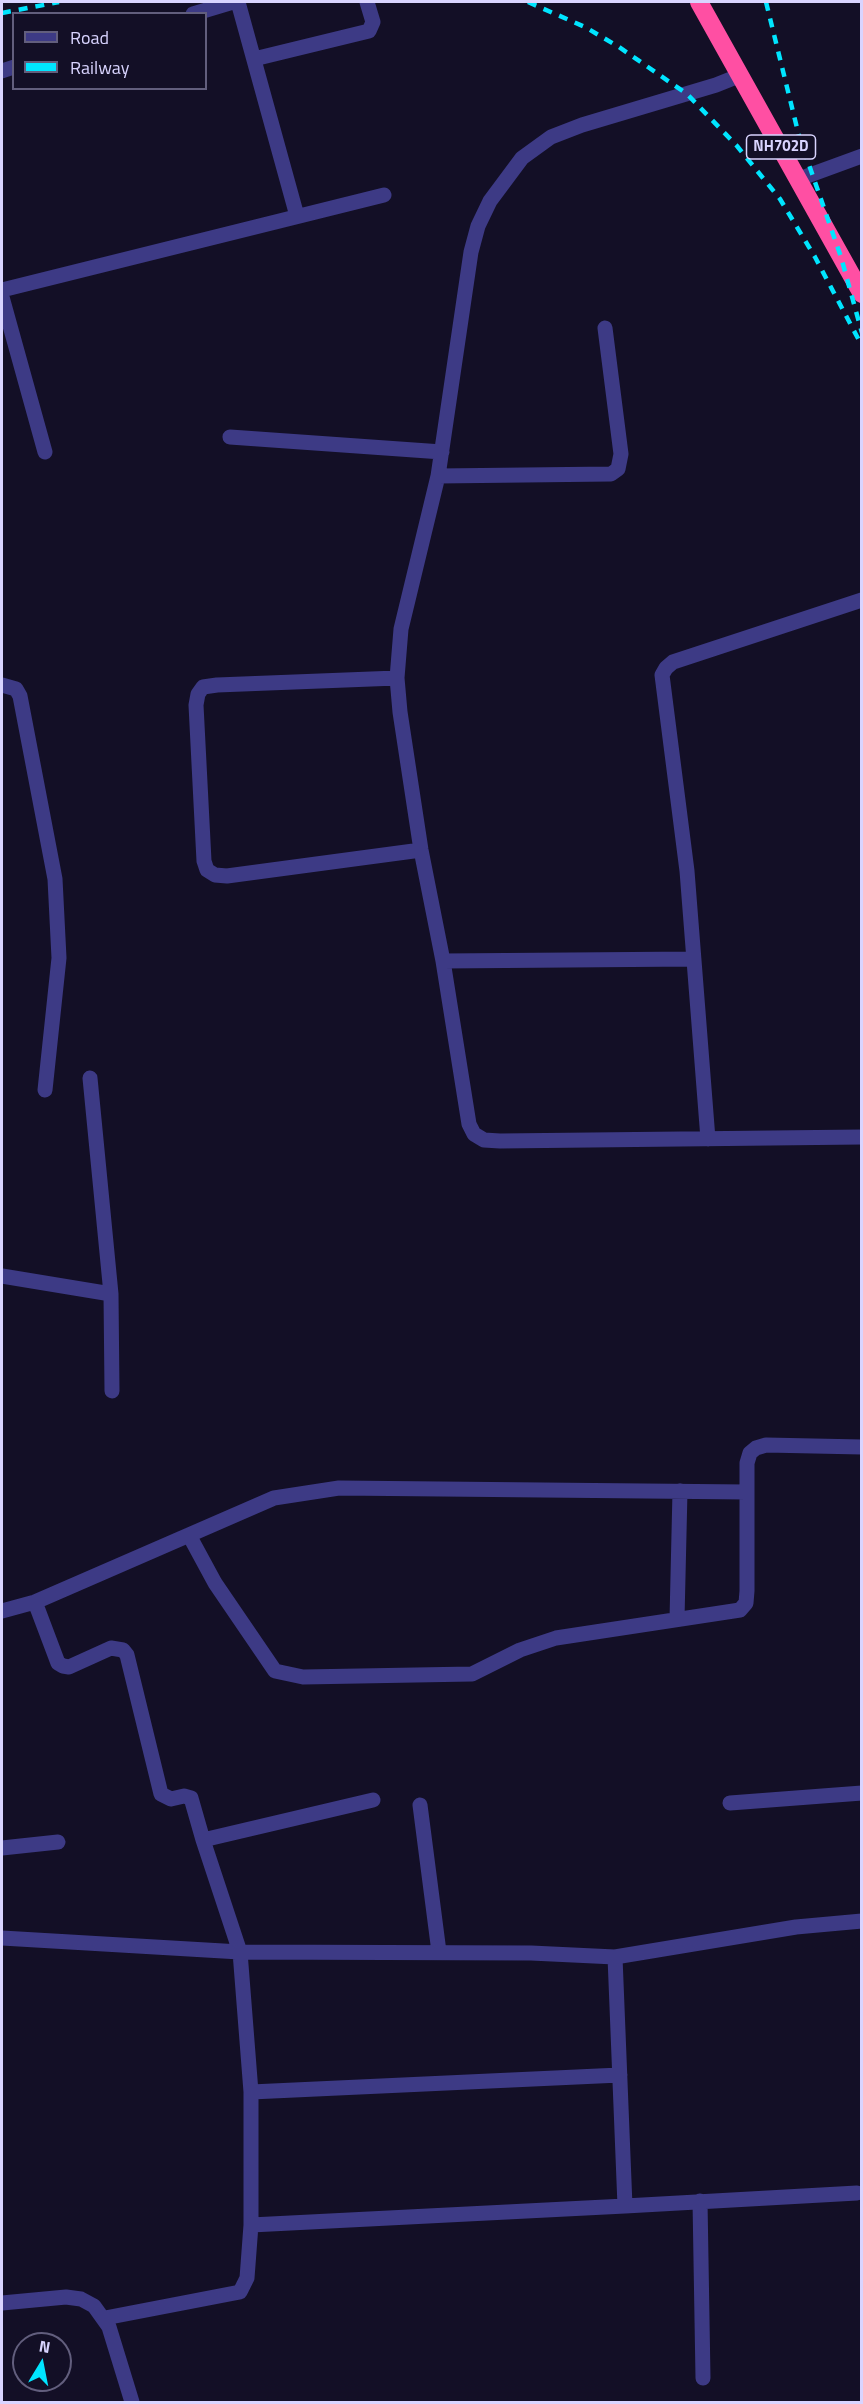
<!DOCTYPE html>
<html>
<head>
<meta charset="utf-8">
<style>
	body { margin:0 }
	#map { position:relative; width:863px; height:2404px; overflow:hidden; background:#130f26; font-family:"Titillium Web",sans-serif }
	canvas { display:block }
	.frame { position:absolute; inset:0; border:3px solid #d9d4ff; pointer-events:none }
	.legend { position:absolute; left:12px; top:12px; width:195px; height:78px; box-sizing:border-box; background:#130f26; border:2px solid #625e7d; margin:0; padding:8px 10px; list-style:none; font-size:18px; color:#d9d4ff }
	.legend li { display:flex; align-items:center; gap:12px; height:30px }
	.legend b { width:30px; border:2px solid #625e7d }
	.north { position:absolute; left:12px; top:2332px; width:60px; height:60px; box-sizing:border-box; background:#130f26; border:2px solid #625e7d; border-radius:50%; rotate:10deg; font-size:16px; font-weight:700; line-height:24px; text-align:center; color:#d9d4ff }
	.north::after { content:''; display:block; margin:auto; width:21px; height:27px; background:#00e5ff; clip-path:polygon(50% 0,100% 100%,50% 72%,0 100%) }
</style>
</head>
<body>
<div id="map">
<canvas width="863" height="2404"></canvas>
<div class="frame"></div>
<ul class="legend">
<li><b style="height:8px;background:#3d3a85"></b>Road</li>
<li><b style="height:8px;background:#00e5ff"></b>Railway</li>
</ul>
<div class="north">N</div>
</div>
<script>
const ctx = document.querySelector('canvas').getContext('2d');
ctx.lineJoin = 'round';
function toPath(rows) {
  const path = new Path2D();
  for (const r of rows) {
    path.moveTo(r[0], r[1]);
    for (let i = 2; i < r.length; i += 2) path.lineTo(r[i], r[i + 1]);
  }
  return path;
}
function strokePath(path, color, width, dash) {
  ctx.strokeStyle = color;
  ctx.lineWidth = width;
  ctx.lineCap = dash ? 'butt' : 'round';
  ctx.setLineDash(dash || []);
  ctx.stroke(path);
}
function label(font, color, halo, rows, align = 'center') {
  ctx.font = font + ' "Titillium Web",sans-serif';
  ctx.lineWidth = 4.5;
  ctx.setLineDash([]);
  ctx.textBaseline = 'middle';
  ctx.strokeStyle = halo;
  ctx.fillStyle = color;
  for (const [text, x, y, turn = 0] of rows) {
    ctx.save();
    ctx.translate(x, y);
    ctx.rotate((+turn || 0) * Math.PI / 180);
    ctx.textAlign = isNaN(turn) ? turn : align;
    if (halo) ctx.strokeText(text, 0, 0);
    ctx.fillText(text, 0, 0);
    ctx.restore();
  }
}
strokePath(toPath([
	[238,2,297,216],
	[193,14,233,2],
	[254,59,369,31,373,22,367,2],
	[2,71,14,67],
	[741,75,716,85,582,125,551,137,522,158,490,201,478,226,471,252,438,476,401,629,397,678,400,712,421,850,443,961,469,1124,474,1134,484,1140,500,1141,862,1137],
	[799,179,862,156],
	[2,290,384,195],
	[2,297,45,452],
	[230,437,442,452],
	[438,476,611,474,618,469,621,454,605,328],
	[397,678,217,685,203,687,198,694,196,705,204,861,207,870,215,875,227,876,421,850],
	[2,685,16,689,20,696,55,879,59,958,45,1090],
	[443,961,694,959],
	[90,1078,111,1294,112,1391],
	[708,1139,687,871,662,675,666,668,673,662,862,600],
	[2,1276,111,1294],
	[189,1535,274,1498,339,1488,747,1492],
	[35,1602,58,1663,63,1666,69,1667,111,1648,123,1650,127,1655,161,1794,171,1799,184,1796,191,1798,203,1840,373,1800],
	[2,1611,35,1602,189,1535,215,1583,275,1671,303,1677,472,1674,520,1650,556,1638,740,1610,746,1603,747,1591,747,1463,750,1453,756,1448,766,1445,862,1447],
	[677,1619,680,1491],
	[730,1803,862,1793],
	[420,1805,439,1952],
	[203,1840,240,1952,251,2092,251,2225],
	[2,1848,58,1842],
	[2,1938,240,1952,531,1953,615,1957,796,1927,862,1921],
	[251,2092,620,2075],
	[700,2201,703,2378],
	[625,2206,857,2193],
	[2,2303,66,2297,81,2299,94,2306,109,2327,132,2402],
	[105,2318,240,2292,247,2278,251,2225,625,2206,615,1957]
]), '#3d3a85', 15);
strokePath(toPath([
	[699,2,862,294]
]), '#ff4fa3', 18);
strokePath(toPath([
	[528,2,585,27,619,47,687,94,737,146,780,199,815,257,862,346],
	[766,2,799,136,841,257,862,333],
	[2,13,59,2]
]), '#00e5ff', 4.5, [9, 8]);
for (const [x, y, w] of [
	[781,147,69]
]) {
  const box = new Path2D();
  box.roundRect(x - w / 2, y - 12, w, 24, 4.5);
  ctx.fillStyle = '#130f26';
  ctx.fill(box);
  strokePath(box, '#d9d4ff', 1.5);
}
label('bold 15px', '#d9d4ff', null, [
	["NH702D",781,147]
]);
</script>
</body>
</html>
